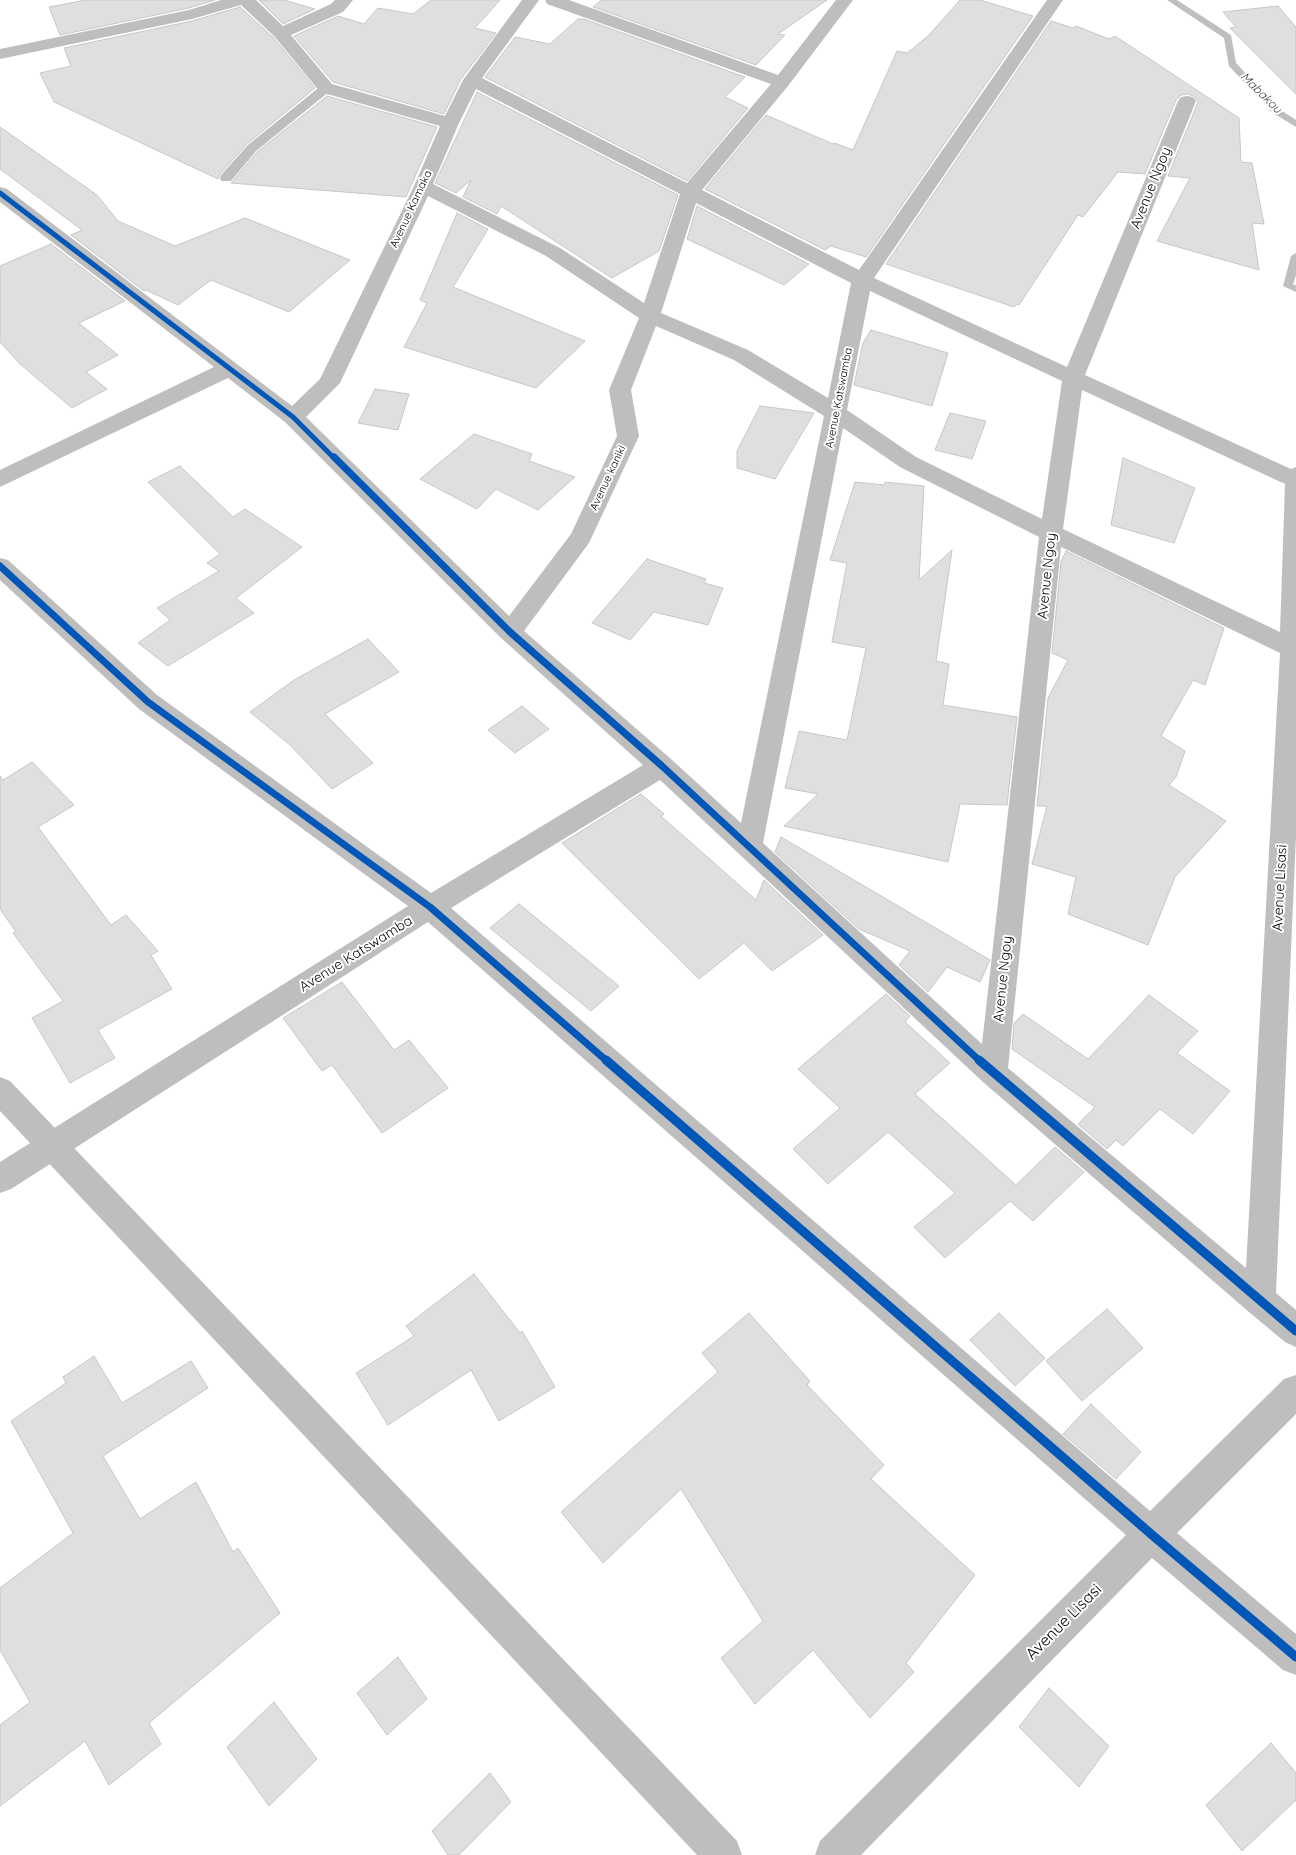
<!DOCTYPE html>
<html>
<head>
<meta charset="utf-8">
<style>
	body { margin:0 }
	canvas { display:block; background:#fff }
</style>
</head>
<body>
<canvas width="1296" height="1855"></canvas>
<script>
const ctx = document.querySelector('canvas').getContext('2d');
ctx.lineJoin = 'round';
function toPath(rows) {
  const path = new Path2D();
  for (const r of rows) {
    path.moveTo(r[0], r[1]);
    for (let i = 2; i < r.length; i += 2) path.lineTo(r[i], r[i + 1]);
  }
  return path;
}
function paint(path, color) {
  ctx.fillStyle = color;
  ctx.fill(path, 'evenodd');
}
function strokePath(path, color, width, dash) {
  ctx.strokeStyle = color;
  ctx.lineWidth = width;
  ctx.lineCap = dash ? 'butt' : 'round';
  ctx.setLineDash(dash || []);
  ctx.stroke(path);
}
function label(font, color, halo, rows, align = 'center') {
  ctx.font = font + ' Quicksand,sans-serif';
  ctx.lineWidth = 4;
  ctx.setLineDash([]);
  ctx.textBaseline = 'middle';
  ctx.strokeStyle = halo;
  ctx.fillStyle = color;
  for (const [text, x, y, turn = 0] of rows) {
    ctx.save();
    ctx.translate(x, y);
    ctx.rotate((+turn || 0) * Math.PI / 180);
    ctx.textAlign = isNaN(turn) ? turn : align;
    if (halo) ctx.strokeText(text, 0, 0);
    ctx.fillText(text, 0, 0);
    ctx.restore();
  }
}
paint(toPath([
	[1167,0,1177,0,1231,35,1236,63,1279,109,1296,120,1296,127,1273,113,1229,66,1224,38,1167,0],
	[1296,253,1296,275,1293,285,1296,285,1296,292,1283,286,1291,256,1296,253]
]), '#bfbfbf');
const building = toPath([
	[86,0,215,0,189,8,60,35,49,7,86,0],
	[259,0,284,0,315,9,283,24,259,0],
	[431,0,500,0,475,28,496,33,461,79,444,114,333,82,294,36,338,16,364,24,378,8,413,14,431,0],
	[601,0,827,0,778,34,785,35,756,65,593,7,601,0],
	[960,0,980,0,1033,16,866,257,831,246,825,250,705,189,766,115,833,144,835,143,853,150,897,51,907,53,928,36,960,0],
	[1278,6,1296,27,1296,94,1230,28,1236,27,1223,12,1278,6],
	[240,7,274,38,315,88,247,144,220,174,218,179,54,102,40,73,71,66,64,48,192,21,240,7],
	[578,19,584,19,745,77,725,97,748,108,687,181,485,77,515,37,550,44,578,19],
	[1051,21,1073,28,1076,26,1109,39,1115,36,1239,118,1241,162,1252,163,1264,224,1252,223,1259,270,1157,241,1190,178,1168,176,1198,102,1194,96,1187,94,1181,95,1176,100,1145,174,1118,172,1083,217,1078,215,1019,305,1017,304,1014,307,886,264,1051,21],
	[477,92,678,195,659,251,612,278,501,206,497,214,463,197,471,180,456,193,435,183,477,92],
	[327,96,437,127,406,197,231,183,257,152,327,96],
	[0,127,97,195,118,221,175,246,245,218,350,260,289,312,211,280,178,305,146,290,144,291,71,235,82,230,0,169,0,127],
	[697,206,809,264,784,285,687,239,697,206],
	[457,213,488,229,453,287,585,341,536,388,404,347,427,303,420,300,457,213],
	[51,244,125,301,79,323,118,355,86,372,107,389,72,408,20,364,0,342,0,266,51,244],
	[871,330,948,353,932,406,854,385,863,343,871,330],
	[375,389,409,394,398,430,358,423,375,389],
	[760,406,814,413,775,479,737,468,737,451,760,406],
	[950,413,986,421,972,459,935,450,950,413],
	[474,434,532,454,529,461,575,477,538,510,496,489,477,509,420,479,474,434],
	[1123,458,1195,488,1174,543,1111,525,1123,458],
	[180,466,233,517,245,509,302,547,236,598,254,613,168,666,138,643,170,620,157,608,219,571,207,563,220,554,148,482,180,466],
	[855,482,885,485,885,482,924,486,919,580,952,550,936,661,949,664,943,705,1017,717,1007,805,960,804,948,862,784,826,818,794,785,788,799,731,847,740,866,648,832,642,847,563,830,560,855,482],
	[1066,551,1224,628,1205,685,1193,680,1161,736,1185,751,1176,777,1169,785,1226,821,1175,877,1148,945,1068,914,1076,877,1032,864,1047,806,1037,806,1048,698,1068,660,1052,653,1061,562,1066,551],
	[647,559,706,579,704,583,723,588,708,625,654,612,630,640,592,623,647,559],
	[368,639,399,672,325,714,373,763,332,789,290,745,250,712,294,680,368,639],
	[522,706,549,729,515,753,488,730,522,706],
	[32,762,74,805,38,827,111,925,126,915,158,951,151,955,172,989,98,1030,115,1058,70,1083,32,1018,63,1001,13,933,16,932,0,909,0,776,3,780,32,762],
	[641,794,664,814,661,816,756,900,764,880,823,935,772,971,744,943,699,979,562,843,641,794],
	[781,837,990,960,980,982,947,967,928,992,899,965,910,951,859,929,775,852,781,837],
	[519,904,619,986,591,1011,490,928,519,904],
	[342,982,394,1050,409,1040,448,1088,382,1133,332,1065,322,1071,283,1018,342,982],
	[886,994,910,1016,905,1022,950,1063,915,1094,1016,1185,1055,1147,1084,1172,1033,1221,1010,1201,945,1258,914,1227,955,1193,888,1132,828,1184,793,1149,840,1108,798,1069,886,994],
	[1149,995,1198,1031,1177,1053,1230,1091,1193,1134,1160,1109,1123,1146,1116,1140,1107,1149,1078,1124,1095,1107,1012,1049,1014,1023,1023,1014,1088,1059,1149,995],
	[474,1274,520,1333,522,1331,555,1387,499,1421,471,1370,388,1425,356,1373,414,1336,406,1326,474,1274],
	[1107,1309,1143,1348,1082,1401,1046,1361,1107,1309],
	[749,1313,810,1381,807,1385,884,1465,871,1479,975,1575,906,1663,914,1672,870,1718,813,1650,755,1704,721,1658,763,1621,681,1489,603,1563,561,1512,718,1372,702,1353,749,1313],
	[999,1313,1045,1358,1015,1386,970,1340,999,1313],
	[94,1356,122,1403,191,1361,208,1388,103,1456,140,1519,196,1482,233,1552,238,1548,280,1613,149,1723,161,1744,109,1785,85,1741,0,1806,0,1725,30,1702,0,1650,0,1588,73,1533,11,1421,66,1383,63,1377,94,1356],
	[1091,1404,1141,1452,1116,1479,1063,1434,1091,1404],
	[398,1657,427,1699,387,1735,357,1693,398,1657],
	[1049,1688,1109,1746,1079,1787,1019,1727,1049,1688],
	[274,1702,317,1759,269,1806,227,1747,274,1702],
	[1271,1743,1296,1773,1296,1800,1242,1851,1206,1805,1271,1743],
	[490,1773,511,1802,459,1855,448,1855,432,1831,490,1773]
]);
paint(building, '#dfdfdf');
strokePath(building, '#c7c7c7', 1);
paint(toPath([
	[326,84,330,85,332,88,330,91,256,151,231,181,221,181,220,178,221,175,248,145,322,85,326,84]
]), '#bebebe');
paint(toPath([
	[221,0,256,0,283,26,331,4,335,0,353,0,343,12,291,35,332,84,445,116,463,80,522,0,539,0,482,78,687,183,771,84,547,4,545,0,569,0,778,75,836,0,853,0,788,86,702,190,859,270,1047,0,1063,0,874,278,1067,367,1178,101,1181,97,1187,96,1193,97,1196,101,1085,375,1291,469,1296,467,1296,836,1276,1293,1296,1310,1296,1347,1285,1342,1249,1312,983,1082,660,780,451,908,1150,1511,1284,1379,1296,1375,1296,1414,1177,1533,1296,1634,1296,1675,1283,1670,1152,1558,861,1855,815,1855,820,1841,1126,1535,428,922,11,1189,0,1193,0,1162,408,906,139,709,0,580,0,558,8,560,157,695,431,893,643,765,501,638,285,422,228,378,0,487,0,470,214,367,0,202,0,187,7,189,292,406,320,379,414,186,440,126,320,92,275,37,241,5,192,19,0,59,0,49,189,10,221,0],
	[476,89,680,194,644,303,560,248,433,184,459,123,476,89],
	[428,196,546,256,639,318,609,390,617,436,571,534,509,616,306,417,340,383,428,196],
	[696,203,851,283,828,398,748,350,661,313,696,203],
	[870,291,1062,381,1042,519,916,457,847,410,870,291],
	[656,326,734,360,824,416,741,823,671,759,524,631,589,543,639,436,631,390,656,326],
	[1082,390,1285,484,1280,632,1063,529,1082,390],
	[843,428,900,467,1039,537,982,1044,763,843,843,428],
	[1061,547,1280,653,1246,1268,1008,1068,1061,547]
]), '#bebebe');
paint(toPath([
	[0,1077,10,1081,737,1841,742,1855,697,1855,0,1111,0,1077]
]), '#bebebe');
strokePath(toPath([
	[0,193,293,417,335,459]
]), '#0057b8', 5);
strokePath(toPath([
	[334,457,510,632,662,766,981,1062],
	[0,566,148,702,430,907,608,1062]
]), '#0057b8', 7);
strokePath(toPath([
	[606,1060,1151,1534,1296,1657],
	[979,1060,1296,1331]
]), '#0057b8', 9);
label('11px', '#000', '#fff', [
	["Avenue Kamaka",411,209,-65],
	["Avenue Katswamba",839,398,-79],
	["Avenue kaniki",608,478,-65]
]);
label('italic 12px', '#444', '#fff', [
	["Mabakou",1261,93,45]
]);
label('14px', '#000', '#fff', [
	["Avenue Ngoy",1151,188,-68],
	["Avenue Ngoy",1047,576,-84],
	["Avenue Lisasi",1280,888,-87],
	["Avenue Katswamba",356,954,-32],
	["Avenue Ngoy",1003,979,-84]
]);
label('16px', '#000', '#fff', [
	["Avenue Lisasi",1064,1622,-45]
]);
</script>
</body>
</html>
